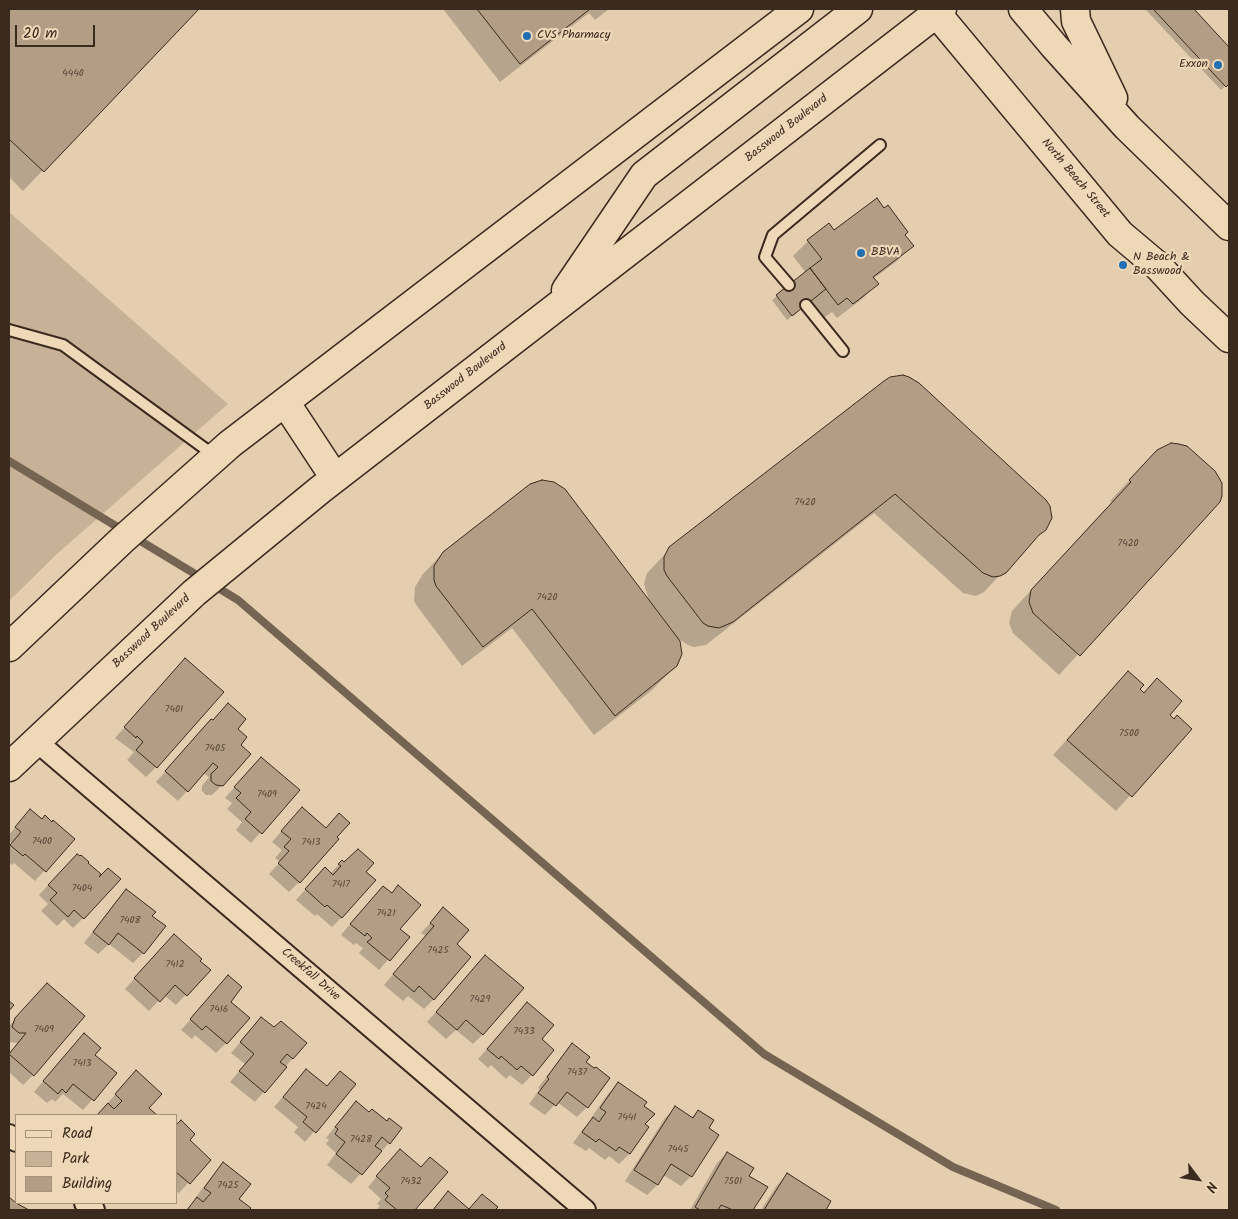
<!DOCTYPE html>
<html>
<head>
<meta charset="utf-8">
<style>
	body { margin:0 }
	#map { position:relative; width:1238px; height:1219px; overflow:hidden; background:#e4ceaf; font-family:Kalam,sans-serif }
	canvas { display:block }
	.frame { position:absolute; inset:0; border:10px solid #3b2a1e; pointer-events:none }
	.legend { position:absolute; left:15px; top:1114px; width:162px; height:90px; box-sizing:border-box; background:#efd8b8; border:1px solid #a7927a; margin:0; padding:6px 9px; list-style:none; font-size:15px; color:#3b2a1e }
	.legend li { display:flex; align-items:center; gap:10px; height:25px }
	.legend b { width:25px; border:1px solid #a7927a }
	.north { position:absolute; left:1173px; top:1154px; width:50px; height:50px; -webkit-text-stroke:4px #efd8b8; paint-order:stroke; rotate:121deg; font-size:14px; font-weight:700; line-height:20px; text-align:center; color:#3b2a1e }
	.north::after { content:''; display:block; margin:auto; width:18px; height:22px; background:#3b2a1e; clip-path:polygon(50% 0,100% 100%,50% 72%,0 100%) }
	.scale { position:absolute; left:15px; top:25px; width:80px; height:22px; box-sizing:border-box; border:2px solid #3b2a1e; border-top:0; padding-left:6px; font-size:15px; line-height:18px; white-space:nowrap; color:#3b2a1e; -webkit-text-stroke:4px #efd8b8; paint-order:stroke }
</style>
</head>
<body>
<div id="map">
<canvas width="1238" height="1219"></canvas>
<div class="frame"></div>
<ul class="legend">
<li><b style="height:6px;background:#efd8b8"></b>Road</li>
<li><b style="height:14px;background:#c8b297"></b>Park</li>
<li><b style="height:14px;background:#b39d84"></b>Building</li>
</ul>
<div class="north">N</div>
<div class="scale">20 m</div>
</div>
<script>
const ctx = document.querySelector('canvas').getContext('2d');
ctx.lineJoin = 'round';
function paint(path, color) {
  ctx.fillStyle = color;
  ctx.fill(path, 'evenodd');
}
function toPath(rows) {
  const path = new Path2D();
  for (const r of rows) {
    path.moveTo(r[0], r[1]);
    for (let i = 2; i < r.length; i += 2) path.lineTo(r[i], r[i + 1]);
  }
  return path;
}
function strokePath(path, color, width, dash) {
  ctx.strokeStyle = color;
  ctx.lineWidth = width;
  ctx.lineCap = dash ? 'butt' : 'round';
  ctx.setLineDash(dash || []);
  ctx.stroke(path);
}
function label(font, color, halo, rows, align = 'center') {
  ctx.font = font + ' Kalam,sans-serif';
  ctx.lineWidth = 4.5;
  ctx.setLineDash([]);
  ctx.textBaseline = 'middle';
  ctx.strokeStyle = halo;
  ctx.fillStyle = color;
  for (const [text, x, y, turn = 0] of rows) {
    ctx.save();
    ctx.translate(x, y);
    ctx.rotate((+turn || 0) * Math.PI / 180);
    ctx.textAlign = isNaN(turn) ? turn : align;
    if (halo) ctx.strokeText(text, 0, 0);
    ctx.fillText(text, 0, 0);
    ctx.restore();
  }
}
paint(toPath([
	[9,212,228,404,58,553,9,601]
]), '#c8b297');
paint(toPath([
	[9,9,197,9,23,191,9,177],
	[443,9,609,9,595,20,589,13,500,82],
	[1145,9,1192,9,1229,49,1229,82,1221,90],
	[884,210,912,246,897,261,873,279,877,284,862,299,837,318,832,312,822,319,809,302,787,320,772,300,806,273,793,256,808,241,834,232],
	[884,382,1028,545,984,592,976,596,963,593,874,513,706,645,694,647,688,645,677,638,672,670,651,691,594,735,512,628,462,666,417,606,414,601,415,587,423,574,443,553,649,600,644,584,647,573,674,545],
	[1137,472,1215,506,1059,675,1013,633,1009,623,1012,611,1112,502,1110,501],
	[176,670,156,767,146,777,127,760,134,752,115,738],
	[1128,672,1138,689,1173,720,1190,729,1116,811,1053,755],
	[212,721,236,729,239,745,222,785,212,795,206,795,202,791,202,786,209,777,203,773,178,801,156,782,201,730],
	[251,768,298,790,251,843,236,830,242,822,227,809,232,803,225,798],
	[292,819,299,882,289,892,269,874,280,862,275,858,282,850,272,842],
	[42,820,73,839,35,881,14,863,12,865,9,862,9,847,12,843,9,840,9,835,20,821],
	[342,861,365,872,342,917,332,927,317,914,315,916,296,900,315,879,330,874],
	[87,863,83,918,73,928,64,919,57,926,41,911,48,904,39,895,67,865],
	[127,890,151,916,143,953,133,963,109,944,98,954,84,943,117,900],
	[373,897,398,929,408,937,379,970,359,953,363,948,356,943,354,945,341,935],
	[434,919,455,945,434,999,424,1009,408,996,403,1001,384,985,426,936,421,933],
	[164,945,199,961,209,970,176,1005,164,995,149,1011,125,989],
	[485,956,483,1034,473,1044,456,1030,446,1039,427,1022],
	[228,977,229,1002,226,1043,216,1053,195,1035,192,1039,181,1030],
	[37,995,33,1075,23,1085,9,1072,9,1053,18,1043,9,1042,9,1026],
	[527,1004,540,1039,532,1075,522,1085,510,1075,506,1079,491,1065,488,1068,478,1059],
	[261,1018,293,1058,255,1102,230,1082,245,1064,231,1053],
	[74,1045,93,1055,115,1073,83,1110,63,1094,55,1102,52,1099,47,1103,34,1092],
	[573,1045,584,1062,587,1107,577,1117,557,1102,545,1115,529,1104,540,1089,538,1088,563,1055],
	[306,1070,326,1087,354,1085,305,1142,294,1132,298,1127,274,1107],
	[126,1082,148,1108,155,1115,98,1115,107,1106,106,1105],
	[618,1084,642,1106,643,1124,647,1127,629,1154,619,1164,609,1156,605,1160,589,1148,586,1151,573,1143,583,1129,593,1119,591,1118,608,1094],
	[675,1108,691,1118,698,1111,707,1129,717,1135,691,1176,681,1186,663,1175,657,1185,647,1195,625,1181,665,1118],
	[346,1113,369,1113,387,1122,389,1143,351,1184,327,1165,336,1153,326,1144,329,1140,326,1138],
	[176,1126,188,1140,209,1160,179,1193,176,1191],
	[727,1153,747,1177,766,1188,752,1210,690,1210,717,1163],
	[390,1161,420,1169,447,1172,413,1210,376,1210,380,1206,377,1204,381,1199,368,1187],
	[224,1164,238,1200,249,1209,248,1210,186,1210,197,1199,195,1198,214,1174],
	[787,1175,830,1201,824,1210,761,1210,777,1185],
	[448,1193,468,1210,482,1196,496,1207,494,1210,432,1210]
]), '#0003');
strokePath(toPath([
	[9,461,124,531],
	[134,537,238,600,764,1054,953,1167,1056,1210]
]), '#766452', 8);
const building = toPath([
	[9,9,199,9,44,172,9,139,9,9],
	[477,9,590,9,520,64,477,9],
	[1153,9,1194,9,1229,47,1229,84,1226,87,1153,9],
	[877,198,884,208,888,205,908,232,905,235,914,246,873,277,879,284,853,304,847,298,838,305,810,268,822,259,807,240,829,223,834,230,877,198],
	[810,268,826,289,792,316,776,295,810,268],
	[903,375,909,377,919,383,1046,500,1050,506,1052,518,1046,530,1039,535,1006,573,1000,576,993,577,983,573,895,494,733,622,719,628,708,626,703,623,667,576,664,570,664,557,669,547,884,381,890,377,903,375],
	[1171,443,1179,444,1187,446,1215,471,1222,483,1222,496,1220,502,1080,656,1033,613,1029,602,1031,590,1131,482,1129,480,1157,450,1171,443],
	[542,480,554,482,565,489,680,641,682,654,677,666,615,716,532,609,483,647,436,586,434,580,434,566,443,552,530,484,542,480],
	[185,658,224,692,157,768,136,750,143,742,137,736,136,738,124,727,185,658],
	[1128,671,1144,685,1140,689,1144,693,1157,678,1182,701,1170,715,1174,719,1177,715,1192,729,1132,797,1067,740,1128,671],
	[228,703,246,719,238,729,247,737,241,745,251,754,223,786,216,785,211,781,211,774,218,767,213,763,188,792,165,771,211,719,213,720,228,703],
	[261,757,300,790,262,834,245,819,251,812,236,798,241,793,234,787,261,757],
	[302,807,326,828,339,813,350,823,337,837,339,839,300,883,278,863,289,851,284,847,291,839,281,831,302,807],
	[30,809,42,819,45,815,52,822,53,820,75,839,46,872,25,854,23,856,10,845,21,832,15,827,30,809],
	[358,849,374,863,366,872,376,880,342,918,327,905,325,907,305,889,325,867,333,875,341,866,338,864,342,860,344,862,358,849],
	[77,854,80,856,81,855,89,862,88,863,101,874,99,877,108,868,121,879,84,919,74,910,68,917,50,900,57,893,48,885,77,854],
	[398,885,421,905,400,929,410,937,390,961,367,942,372,938,367,933,365,936,350,924,383,886,392,893,398,885],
	[126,889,156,912,152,916,166,926,144,954,118,933,109,945,93,932,126,889],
	[443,907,469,930,457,944,471,957,434,1000,419,986,414,992,393,974,434,926,430,923,443,907],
	[174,934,202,959,200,961,211,970,187,996,175,985,160,1002,134,978,174,934],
	[485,955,524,988,483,1035,466,1020,457,1030,436,1012,485,955],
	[228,975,242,987,231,1002,250,1018,227,1044,206,1026,202,1030,190,1019,228,975],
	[47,983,85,1016,34,1076,9,1054,26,1033,19,1033,12,1027,15,1018,47,983],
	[9,1001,14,1005,9,1011,9,1001],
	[527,1002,554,1025,542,1039,554,1050,533,1076,521,1066,517,1070,501,1056,499,1059,487,1049,527,1002],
	[261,1017,274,1027,281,1021,307,1043,293,1059,287,1054,280,1062,287,1067,265,1093,239,1071,254,1054,240,1042,261,1017],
	[84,1033,101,1048,95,1055,117,1073,94,1101,73,1084,66,1093,62,1089,58,1094,43,1081,84,1033],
	[572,1043,590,1057,586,1062,594,1068,596,1067,610,1078,588,1108,567,1092,556,1106,538,1093,549,1079,547,1077,572,1043],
	[306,1069,327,1086,340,1071,356,1084,316,1133,303,1122,307,1117,283,1097,306,1069],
	[136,1070,162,1094,149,1108,157,1115,97,1115,108,1103,114,1109,122,1101,115,1094,136,1070],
	[618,1082,647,1102,644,1106,655,1114,645,1124,649,1127,630,1154,619,1147,616,1151,599,1139,596,1142,582,1132,593,1117,599,1122,606,1112,600,1108,618,1082],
	[356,1101,369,1112,372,1109,387,1121,389,1118,402,1128,390,1144,382,1137,375,1146,382,1151,362,1175,336,1154,345,1142,335,1134,338,1129,335,1127,356,1101],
	[675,1106,693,1118,698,1110,714,1120,709,1128,719,1135,692,1177,671,1164,658,1185,634,1170,675,1106],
	[181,1120,195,1134,190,1140,211,1160,190,1184,176,1172,176,1125,181,1120],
	[400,1149,421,1167,430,1157,448,1172,415,1210,397,1210,385,1200,388,1196,385,1193,390,1188,376,1176,400,1149],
	[727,1152,754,1168,749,1176,768,1187,753,1210,733,1210,721,1205,718,1210,700,1210,695,1207,727,1152],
	[223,1162,251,1184,239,1199,251,1208,249,1210,187,1210,197,1197,203,1202,211,1193,204,1188,223,1162],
	[787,1173,831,1201,826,1210,764,1210,787,1173],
	[448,1191,469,1209,482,1194,498,1207,495,1210,433,1210,448,1191],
	[9,1197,16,1203,29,1210,9,1210,9,1197]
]);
paint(building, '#b39d84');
strokePath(building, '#3b2a1e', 1);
const service = toPath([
	[789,285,765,257,773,235,880,145],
	[806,305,843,351],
	[9,330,63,345,215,456]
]);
const minor = toPath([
	[35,740,585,1210],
	[9,1135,16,1141],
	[85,1203,94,1210]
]);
const secondary = toPath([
	[933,9,1120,234,1158,266,1192,303,1229,338],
	[1023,9,1054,46,1127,127,1229,226],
	[1075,9,1076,21,1113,98],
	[566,290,644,175,858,9],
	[285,402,335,478],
	[9,647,122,540,230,444,799,9],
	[9,767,194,593,321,489,942,9]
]);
strokePath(service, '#3b2a1e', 14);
strokePath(minor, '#3b2a1e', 24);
strokePath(secondary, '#3b2a1e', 31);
strokePath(service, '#efd8b8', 10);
strokePath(minor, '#efd8b8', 20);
strokePath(secondary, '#efd8b8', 28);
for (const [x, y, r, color] of [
	[527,36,5,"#1f6fb2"],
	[1218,65,5,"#1f6fb2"],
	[861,253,5,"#1f6fb2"],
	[1123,265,5,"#1f6fb2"]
]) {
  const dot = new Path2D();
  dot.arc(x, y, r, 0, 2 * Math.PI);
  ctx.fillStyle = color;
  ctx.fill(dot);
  strokePath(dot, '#efd8b8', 2);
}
label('10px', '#594738', null, [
	["4440",73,74],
	["7420",805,503],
	["7420",1128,544],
	["7420",547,598],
	["7401",174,710],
	["7500",1129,734],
	["7405",215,749],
	["7409",267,795],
	["7400",42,842],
	["7413",311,843],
	["7417",341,885],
	["7404",82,889],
	["7421",386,914],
	["7408",130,921],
	["7425",438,951],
	["7412",175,965],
	["7429",480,1000],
	["7416",219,1010],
	["7409",44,1030],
	["7433",524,1032],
	["7413",82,1064],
	["7437",577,1073],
	["7424",316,1107],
	["7441",627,1118],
	["7428",361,1140],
	["7445",678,1150],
	["7432",411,1182],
	["7501",733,1182],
	["7425",228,1186]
]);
label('12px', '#3b2a1e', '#efd8b8', [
	["CVS Pharmacy",537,36],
	["Exxon",1208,65,"right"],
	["BBVA",871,253],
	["N Beach &",1133,258],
	["Basswood",1133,272]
], 'left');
label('12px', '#3b2a1e', '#efd8b8', [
	["Basswood Boulevard",787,129,-38],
	["North Beach Street",1075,179,50],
	["Basswood Boulevard",466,377,-38],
	["Basswood Boulevard",152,632,-43],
	["Creekfall Drive",310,975,41]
]);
</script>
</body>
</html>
